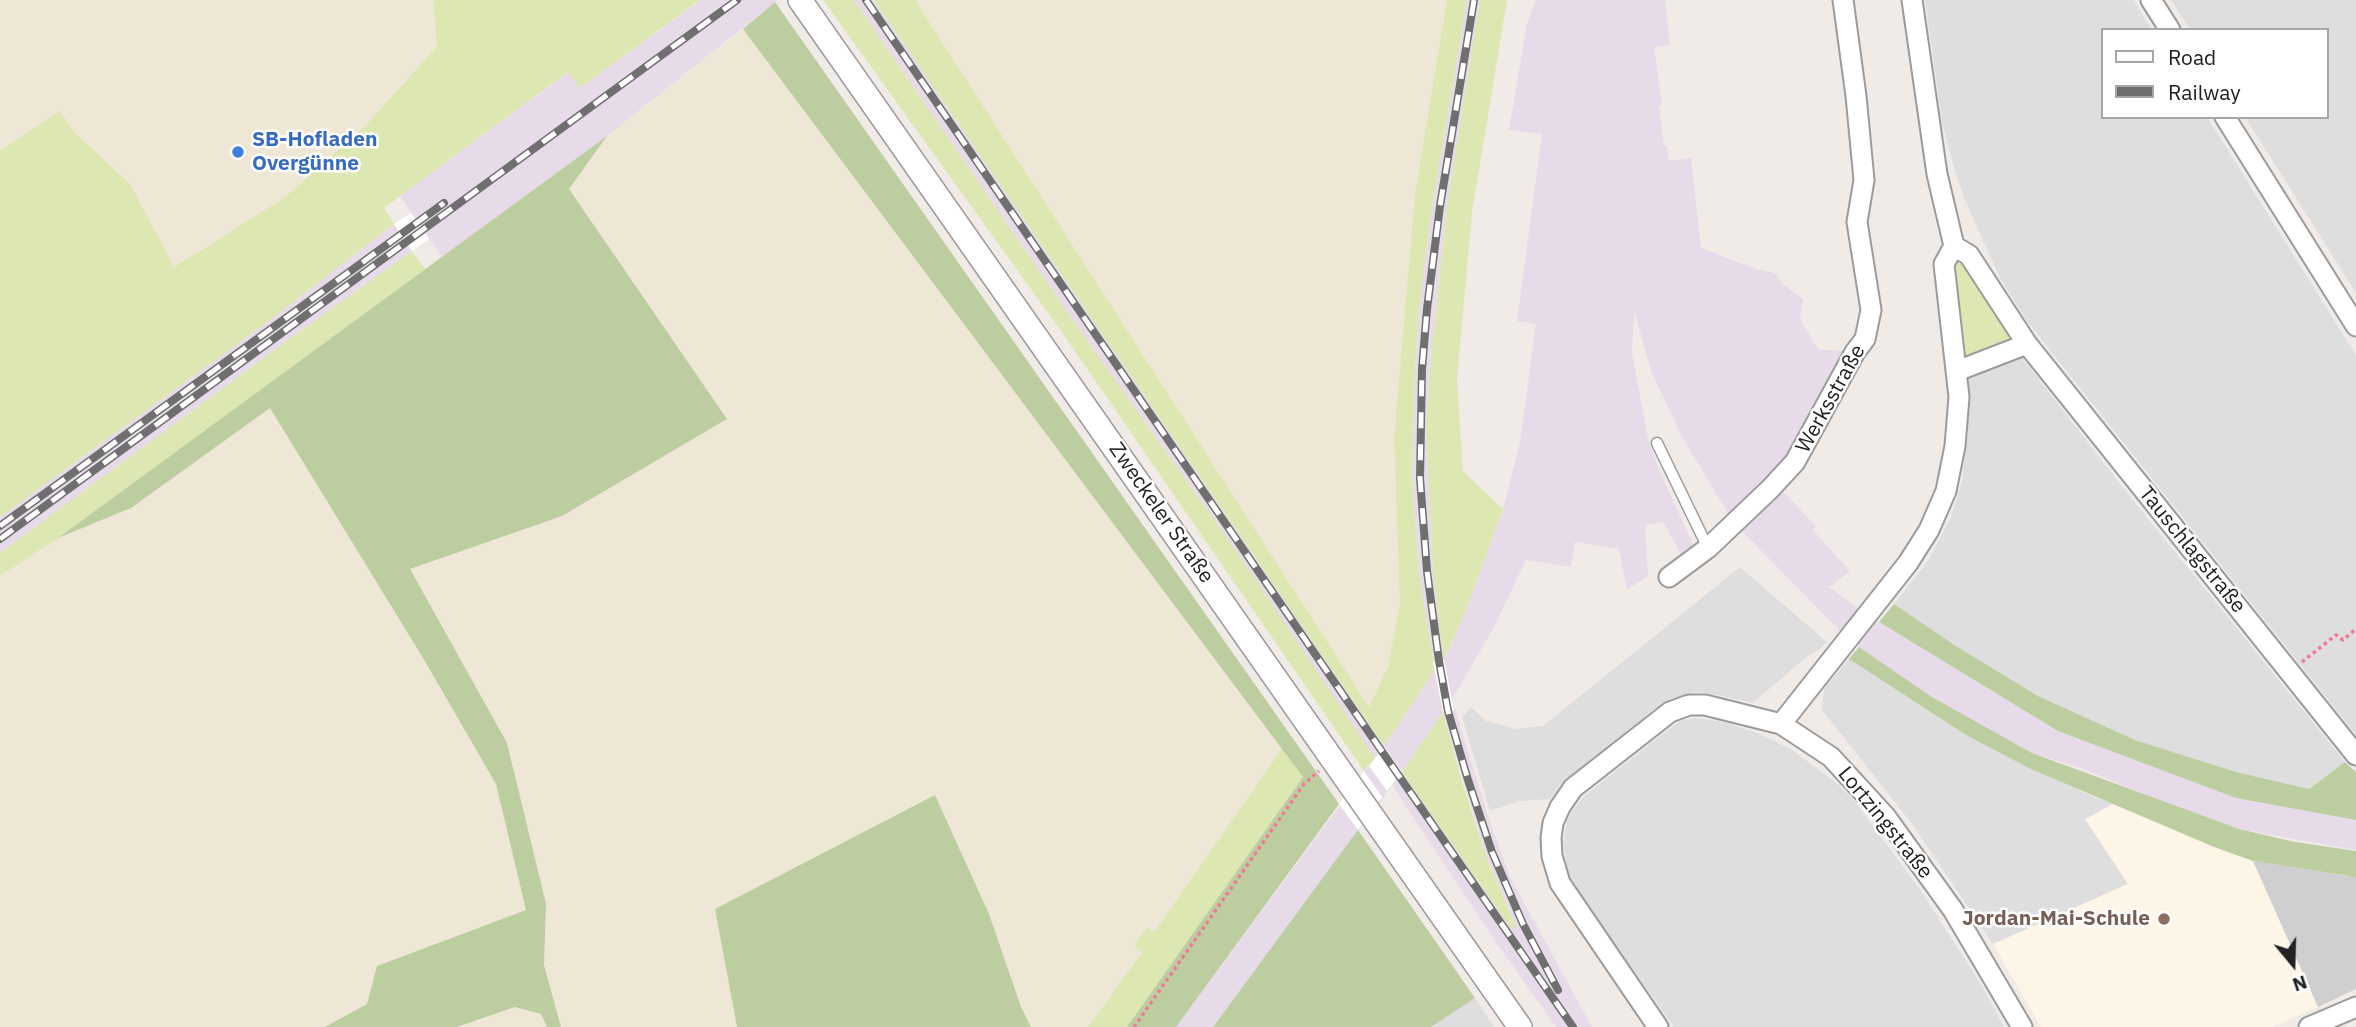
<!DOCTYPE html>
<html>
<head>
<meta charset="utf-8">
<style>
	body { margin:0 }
	#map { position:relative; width:2356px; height:1027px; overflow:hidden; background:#f1ebe8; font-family:"IBM Plex Sans",sans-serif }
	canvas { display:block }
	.legend { position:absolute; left:2101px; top:28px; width:228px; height:91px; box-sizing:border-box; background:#fff; border:2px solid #a6a6a6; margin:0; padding:9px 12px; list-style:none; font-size:21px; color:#212121 }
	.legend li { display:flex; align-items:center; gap:14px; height:35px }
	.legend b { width:35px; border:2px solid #a6a6a6 }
	.north { position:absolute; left:2258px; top:929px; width:70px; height:70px; -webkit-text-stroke:5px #fff; paint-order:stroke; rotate:161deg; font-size:19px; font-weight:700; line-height:28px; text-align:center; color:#212121 }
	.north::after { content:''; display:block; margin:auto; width:24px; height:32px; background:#212121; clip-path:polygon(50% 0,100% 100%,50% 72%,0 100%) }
</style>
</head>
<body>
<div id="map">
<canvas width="2356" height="1027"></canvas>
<ul class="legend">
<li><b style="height:9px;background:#fff"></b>Road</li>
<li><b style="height:9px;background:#6f6f6f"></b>Railway</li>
</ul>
<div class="north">N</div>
</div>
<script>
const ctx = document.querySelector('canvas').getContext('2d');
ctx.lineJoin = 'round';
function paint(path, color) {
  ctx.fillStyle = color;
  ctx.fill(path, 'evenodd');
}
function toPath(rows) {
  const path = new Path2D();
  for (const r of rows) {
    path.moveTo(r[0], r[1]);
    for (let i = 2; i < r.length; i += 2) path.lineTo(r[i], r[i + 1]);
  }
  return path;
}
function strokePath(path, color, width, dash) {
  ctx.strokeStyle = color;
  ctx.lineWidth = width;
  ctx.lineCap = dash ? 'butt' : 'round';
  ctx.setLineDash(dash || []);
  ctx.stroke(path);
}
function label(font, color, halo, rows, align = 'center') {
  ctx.font = font + ' "IBM Plex Sans",sans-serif';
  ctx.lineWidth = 5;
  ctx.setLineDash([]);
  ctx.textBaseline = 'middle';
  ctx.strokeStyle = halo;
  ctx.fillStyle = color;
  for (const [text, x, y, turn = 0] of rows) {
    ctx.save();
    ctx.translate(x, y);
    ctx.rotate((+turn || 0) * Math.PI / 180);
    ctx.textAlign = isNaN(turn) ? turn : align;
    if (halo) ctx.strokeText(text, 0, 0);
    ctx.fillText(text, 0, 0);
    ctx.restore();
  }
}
paint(toPath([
	[1925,0,2133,0,2152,30,2102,30,2102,117,2207,117,2356,355,2356,735,2026,320,2000,278,1965,200,1954,168,1942,122],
	[2171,0,2356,0,2356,293,2245,117,2326,117,2326,30,2190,30],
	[2021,356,2120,484,2345,762,2309,789,2236,772,2135,740,2038,696,1956,646,1894,604,1928,561,1952,515,1962,481,1968,428,1966,373],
	[1740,567,1827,642,1821,648,1804,659,1753,703,1707,693,1694,692,1672,699,1657,707,1560,785,1550,799,1520,801,1490,811,1462,717,1471,707,1486,721,1517,729,1543,726],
	[1849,659,1966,735,2087,794,2113,804,2086,820,2128,884,1993,944,1913,825,1822,710,1824,689],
	[1694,718,1724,722,1760,734,1791,749,1839,785,1857,804,1921,891,1984,989,2004,1027,1674,1027,1577,890,1567,871,1563,842,1568,817,1584,796,1678,722],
	[1475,998,1494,1027,1431,1027]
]), '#dfdede');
paint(toPath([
	[701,0,778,0,607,136,442,257,400,196,569,72,580,88],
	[854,0,874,0,1384,745,1435,670,1419,574,1412,478,1415,370,1419,310,1432,207,1467,0,1480,0,1447,206,1430,369,1426,428,1433,571,1445,659,1466,610,1503,509,1520,442,1536,324,1517,321,1542,134,1509,130,1527,23,1536,0,1665,0,1670,45,1654,47,1662,105,1659,106,1664,146,1667,147,1669,161,1691,158,1701,248,1756,269,1775,273,1783,284,1803,299,1800,319,1818,349,1855,352,1776,484,1816,526,1813,530,1850,571,1829,587,1867,615,2058,731,2236,798,2356,820,2356,850,2239,829,2173,806,2083,769,2032,753,1932,697,1848,639,1734,523,1682,437,1651,371,1634,310,1632,354,1648,438,1659,469,1695,549,1683,558,1663,522,1645,525,1648,576,1627,590,1619,549,1575,542,1571,567,1526,560,1493,629,1452,699,1488,816,1510,877,1592,1027,1556,1027,1495,941,1392,785,1213,1027,1176,1027,1369,766,1241,558,1075,323],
	[1443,713,1486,856,1516,926,1402,772],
	[394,224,412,251,281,345,0,553,0,517,266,323]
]), '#e7dbe9');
paint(toPath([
	[2113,804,2253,861,2318,1007,2272,1027,2041,1027,1993,944,2128,884,2085,819]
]), '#fdf5e5');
paint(toPath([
	[2253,861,2356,877,2356,989,2318,1007]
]), '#cfcfcf');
paint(toPath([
	[0,0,433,0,437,45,366,125,284,198,173,267,130,184,75,133,60,112,0,151],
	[915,0,1447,0,1415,194,1394,438,1400,604,1388,667,1369,707],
	[743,29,1283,747,1155,931,1147,928,1134,946,1142,951,1088,1027,1031,1027,1021,1007,989,914,935,795,715,909,737,1027,561,1027,544,965,546,904,410,569,562,516,727,419,569,189,607,136],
	[270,408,426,663,496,784,526,910,377,966,367,1004,325,1027,0,1027,0,576,58,538,131,508],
	[515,1007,541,1014,547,1027,457,1027]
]), '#eee7d5');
paint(toPath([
	[433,0,700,0,580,88,568,72,384,208,394,224,266,323,0,517,0,151,60,111,75,133,130,184,174,267,284,198,366,125,437,46],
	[823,0,854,0,1075,323,1241,558,1375,758,1364,771,1061,331],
	[874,0,915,0,1369,707,1388,667,1400,604,1394,438,1415,194,1447,0,1467,0,1432,207,1419,310,1415,370,1412,478,1419,574,1435,670,1384,746],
	[1480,0,1507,0,1472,212,1457,379,1463,471,1503,509,1466,610,1444,660,1433,571,1426,428,1430,369,1447,206],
	[412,251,425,269,58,538,0,576,0,553,281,345],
	[1957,261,1964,262,2012,337,2010,342,1971,358,1965,355,1963,350,1953,266],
	[1443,712,1462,782,1486,856,1516,927,1512,930,1402,772],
	[1283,747,1303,777,1127,1027,1088,1027,1142,952,1134,946,1147,928,1155,931]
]), '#dde7b2');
paint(toPath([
	[775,2,1339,804,1176,1027,1127,1027,1303,777,743,29],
	[607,136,569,189,727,419,562,516,410,569,507,743,546,904,544,965,561,1027,547,1027,541,1014,515,1007,457,1027,325,1027,367,1004,377,966,526,910,496,784,426,663,270,408,131,508,58,538],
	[1894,604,1956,646,2038,696,2135,740,2236,772,2309,789,2345,762,2356,772,2356,820,2236,798,2058,731,1879,622],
	[1859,647,1932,697,2032,753,2239,829,2295,842,2356,851,2356,877,2253,861,2214,847,2031,769,1966,735,1849,659],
	[935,795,989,914,1021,1007,1031,1027,737,1027,715,909],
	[1358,830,1475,998,1431,1027,1213,1027]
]), '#bccda0');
paint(toPath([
	[411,213,429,239,412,251,394,224],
	[1444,660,1454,710,1443,712,1433,662],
	[1384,746,1402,772,1387,791,1369,766],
	[1364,771,1382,797,1358,830,1339,804]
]), '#fff');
const service = toPath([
	[1657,443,1708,548]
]);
const minor = toPath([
	[2151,0,2170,30],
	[2225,117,2356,326],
	[1954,246,1969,255,2027,344,2356,755],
	[1957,371,2027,344],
	[1669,577,1708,548,1770,489,1795,462,1855,352,1865,339,1871,310,1857,222,1864,180,1856,96,1843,0],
	[1781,724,1908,563,1929,530,1946,491,1955,446,1959,397,1944,264,1954,246,1937,174,1912,0],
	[1658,1027,1560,883,1552,856,1551,838,1553,823,1560,807,1573,788,1670,712,1689,705,1705,705,1781,724,1831,757,1886,817,1953,910,2022,1027],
	[2309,1027,2356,1007]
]);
const tertiary = toPath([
	[800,0,1520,1027]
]);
strokePath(service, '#9b9b9b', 13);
strokePath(minor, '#9b9b9b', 23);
strokePath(tertiary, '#9b9b9b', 26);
strokePath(toPath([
	[2302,662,2336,635,2343,640,2356,629],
	[1134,1027,1304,784,1319,771]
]), '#f17995', 3.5, [3.5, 3.5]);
strokePath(service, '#fff', 10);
strokePath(minor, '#fff', 19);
strokePath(tertiary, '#fff', 23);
const rail = toPath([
	[866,0,1381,750,1573,1027],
	[1474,0,1440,206,1427,309,1422,369,1420,478,1427,571,1439,661,1448,711,1468,780,1492,852,1523,924,1558,990],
	[0,526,444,203],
	[0,539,737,0]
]);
strokePath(rail, '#6f6f6f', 8);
strokePath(rail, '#fff', 5, [16]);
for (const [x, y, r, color] of [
	[238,152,7,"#3f7fe0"],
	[2164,919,7,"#8d6e63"]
]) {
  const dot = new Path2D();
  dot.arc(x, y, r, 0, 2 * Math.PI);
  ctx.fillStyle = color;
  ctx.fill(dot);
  strokePath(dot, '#fff', 2.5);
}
label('bold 21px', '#366cbe', '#fff', [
	["SB-Hofladen",252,140],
	["Overgünne",252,164]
], 'left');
label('21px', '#212121', '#fff', [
	["Werksstraße",1831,399,-61],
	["Zweckeler Straße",1161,513,55],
	["Tauschlagstraße",2192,550,51],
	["Lortzingstraße",1885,823,51]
]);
label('bold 21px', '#785e54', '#fff', [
	["Jordan-Mai-Schule",2150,919]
], 'right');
</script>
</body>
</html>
